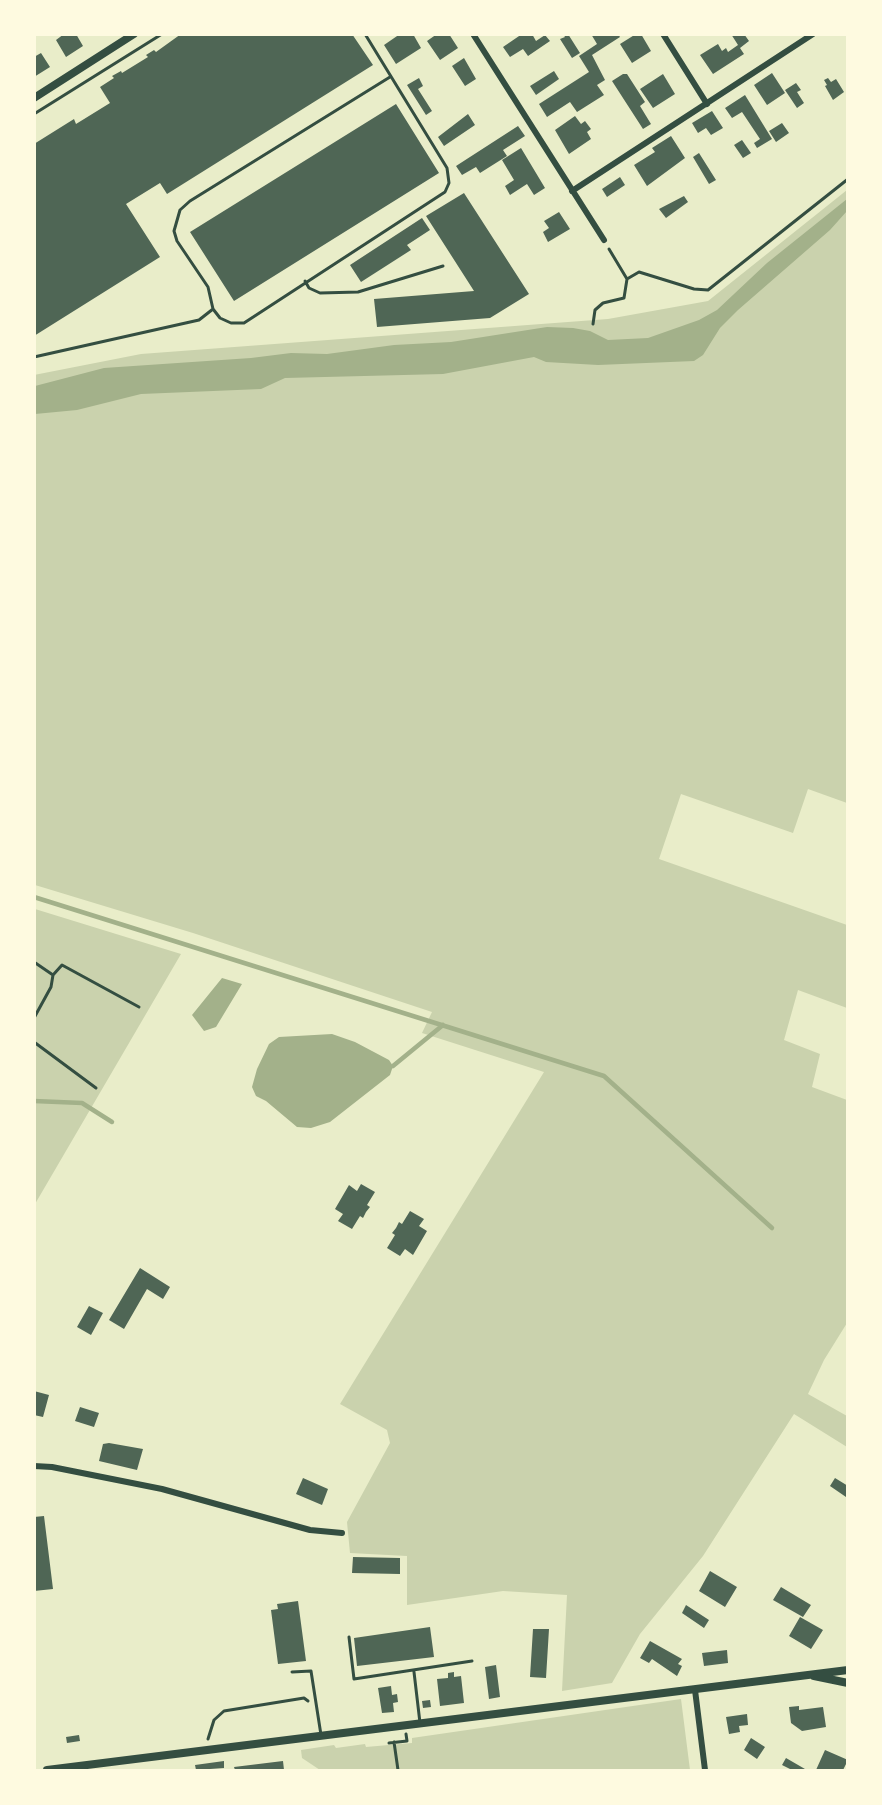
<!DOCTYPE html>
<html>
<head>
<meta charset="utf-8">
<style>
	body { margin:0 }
	#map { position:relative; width:882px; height:1805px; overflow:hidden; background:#e9edc9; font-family:"Zilla Slab",serif }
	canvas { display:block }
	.frame { position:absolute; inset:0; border:36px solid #fefae0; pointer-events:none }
</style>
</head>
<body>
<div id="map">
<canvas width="882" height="1805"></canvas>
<div class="frame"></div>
</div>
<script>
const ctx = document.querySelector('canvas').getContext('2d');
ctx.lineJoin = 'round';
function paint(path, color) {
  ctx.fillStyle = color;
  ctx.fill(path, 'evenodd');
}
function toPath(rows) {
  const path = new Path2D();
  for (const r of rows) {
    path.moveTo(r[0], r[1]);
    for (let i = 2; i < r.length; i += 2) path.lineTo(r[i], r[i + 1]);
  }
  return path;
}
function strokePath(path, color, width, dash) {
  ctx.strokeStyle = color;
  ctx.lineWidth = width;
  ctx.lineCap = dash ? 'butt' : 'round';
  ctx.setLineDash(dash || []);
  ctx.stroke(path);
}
paint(toPath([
	[847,190,847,803,808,789,793,833,681,794,659,859,847,925,847,1008,798,990,784,1040,820,1054,812,1087,847,1100,847,1323,824,1360,808,1394,847,1416,847,1447,794,1414,703,1556,640,1634,612,1683,562,1691,567,1595,503,1591,407,1605,407,1556,350,1553,347,1522,390,1443,387,1430,340,1404,544,1072,422,1033,432,1012,193,933,35,885,34,375,141,354,608,319,708,301],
	[35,909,181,954,35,1204],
	[681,1699,690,1770,320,1770,302,1758,301,1750,334,1745,336,1748,365,1744,366,1747,412,1743,412,1738]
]), '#cad2ad');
paint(toPath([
	[847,199,847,211,830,230,738,310,720,328,703,355,694,361,598,365,546,362,534,357,443,374,285,378,261,389,141,394,77,410,35,414,35,386,104,368,251,358,291,353,327,354,394,345,451,342,547,327,573,328,590,331,608,340,648,338,699,320,717,310,767,263],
	[222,978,242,984,216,1027,204,1031,192,1015],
	[332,1034,355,1042,389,1060,393,1066,390,1075,330,1122,311,1128,297,1127,266,1101,256,1096,252,1087,257,1069,269,1044,279,1037]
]), '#a3b18a');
strokePath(toPath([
	[34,897,604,1076,772,1228],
	[393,1066,443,1025],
	[34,1101,82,1103,112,1122]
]), '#a3b18a', 4.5);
paint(toPath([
	[64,34,76,34,83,46,66,57,56,40],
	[181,34,352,34,373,65,167,194,160,183,126,204,160,257,34,336,34,144,74,119,76,124,110,103,100,87,114,78,112,76,121,71,122,73,148,57,146,55,154,50,156,52],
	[400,34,413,34,421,48,396,64,384,45],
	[437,34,449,34,458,48,440,60,427,41],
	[522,34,532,34,536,41,545,35,550,41,528,56,523,49,510,57,503,47],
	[563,34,568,34,580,53,572,58,560,39,565,37],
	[591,34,618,34,620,37,592,55,605,80,597,85,604,95,577,112,570,102,547,117,539,104,589,72,579,56,597,44],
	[636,34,641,34,651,51,632,63,620,44],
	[731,34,744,34,749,41,740,48,744,54,713,74,700,55,718,44,722,51,726,48,728,52,738,45],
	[41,53,50,67,34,77,34,57],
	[464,58,476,79,465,86,452,66],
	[554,71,559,79,536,95,530,86],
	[772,73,785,93,767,105,754,85],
	[623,74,627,74,645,102,640,106,651,124,643,129,612,81],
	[663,74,675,94,653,108,640,89],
	[419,78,423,86,418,89,432,111,426,115,407,85],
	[828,78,831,82,836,79,844,92,833,100,825,86,827,85,824,80],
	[796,83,801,90,797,92,804,103,797,108,785,90],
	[745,95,772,139,757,148,754,143,760,139,742,112,732,118,725,108],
	[396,104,439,173,234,301,190,232],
	[712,111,723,128,711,135,706,128,698,133,692,123],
	[468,114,475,125,444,146,438,137],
	[575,116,581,124,585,121,591,129,587,132,591,139,569,154,555,130],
	[782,123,789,133,776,142,769,131],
	[518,126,525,136,503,150,507,156,480,173,476,167,462,175,456,166],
	[671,136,685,158,647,186,634,165,655,152,652,148],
	[742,140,751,153,743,158,734,145],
	[521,148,545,188,534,195,527,184,510,195,505,186,514,180,502,160],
	[699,153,716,180,709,184,693,157],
	[620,177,625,185,607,197,602,189],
	[464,193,529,294,490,318,377,327,374,299,474,291,426,216],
	[684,196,688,202,666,218,659,209],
	[559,212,570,229,548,242,543,232,549,228,544,221],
	[422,218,430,230,407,245,411,250,361,282,350,265],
	[361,1184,375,1192,367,1205,370,1207,366,1212,363,1218,360,1216,352,1229,338,1221,343,1214,335,1209,349,1185,357,1191],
	[410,1211,424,1219,419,1226,427,1231,413,1255,405,1249,400,1256,387,1248,395,1235,392,1233,396,1228,399,1222,402,1224],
	[140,1268,170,1287,163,1299,147,1289,124,1329,109,1320],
	[89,1306,103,1313,91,1335,77,1327],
	[34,1391,49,1395,43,1417,34,1415],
	[80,1407,99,1413,94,1427,75,1421],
	[109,1443,143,1449,137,1470,99,1461,103,1444],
	[303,1478,328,1489,322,1505,296,1494],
	[835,1478,848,1486,846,1497,830,1486],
	[44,1516,53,1589,34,1591,34,1517],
	[353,1557,400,1558,400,1574,352,1573],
	[710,1571,737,1587,725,1607,699,1591],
	[781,1587,811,1605,803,1617,773,1600],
	[298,1601,306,1661,278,1664,271,1610,278,1609,277,1604],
	[686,1605,709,1620,704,1628,682,1613],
	[800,1617,823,1630,811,1649,789,1636],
	[430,1627,434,1657,357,1666,354,1638],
	[533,1629,549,1629,546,1678,530,1677],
	[650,1641,682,1659,678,1664,682,1666,677,1676,652,1659,649,1663,640,1658],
	[727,1650,728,1663,704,1666,702,1653],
	[496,1665,500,1697,489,1699,485,1667],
	[454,1672,454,1677,461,1676,464,1703,440,1706,437,1679,448,1678,448,1673],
	[391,1686,392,1695,397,1694,398,1702,393,1703,394,1712,382,1713,378,1688],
	[430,1700,431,1707,423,1708,422,1701],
	[799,1706,799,1710,823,1707,826,1727,802,1731,791,1723,789,1707],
	[747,1714,748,1725,739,1726,740,1732,729,1734,726,1717],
	[79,1735,80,1741,67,1743,66,1737],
	[751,1738,765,1747,757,1759,744,1750],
	[825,1750,848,1760,843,1770,816,1770],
	[786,1758,805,1769,804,1770,792,1770,782,1765],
	[224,1761,224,1768,196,1770,195,1765],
	[283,1761,284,1770,235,1770,234,1767]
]), '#4f6655');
strokePath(toPath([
	[34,114,162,34],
	[627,279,639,272,694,289,708,290,848,179],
	[593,324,595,310,603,303,624,298,627,279,609,249],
	[34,962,53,975],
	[34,1018,51,987,53,975,62,965,139,1007],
	[34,1042,96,1088],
	[208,1739,214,1720,224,1711,304,1698,308,1701],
	[394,1742,398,1770],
	[389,1743,407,1741,406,1734]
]), '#344e41', 3);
strokePath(toPath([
	[365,34,447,168,449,183,445,192,244,323,231,323,220,318,213,309,208,287,177,241,174,231,180,210,190,201,390,77],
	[305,281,309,288,320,293,358,292,443,266],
	[34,357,199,320,213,309],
	[349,1637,354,1679,472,1661],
	[292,1672,311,1671,321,1735],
	[414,1672,420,1723]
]), '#344e41', 3);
strokePath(toPath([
	[473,34,604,240],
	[663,34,707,104],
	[572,191,813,34],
	[34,1466,52,1467,162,1489,310,1530,342,1533],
	[695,1690,705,1770]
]), '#344e41', 6);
strokePath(toPath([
	[34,98,134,34],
	[814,1676,848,1683],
	[47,1770,848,1670]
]), '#344e41', 8);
</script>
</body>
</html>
